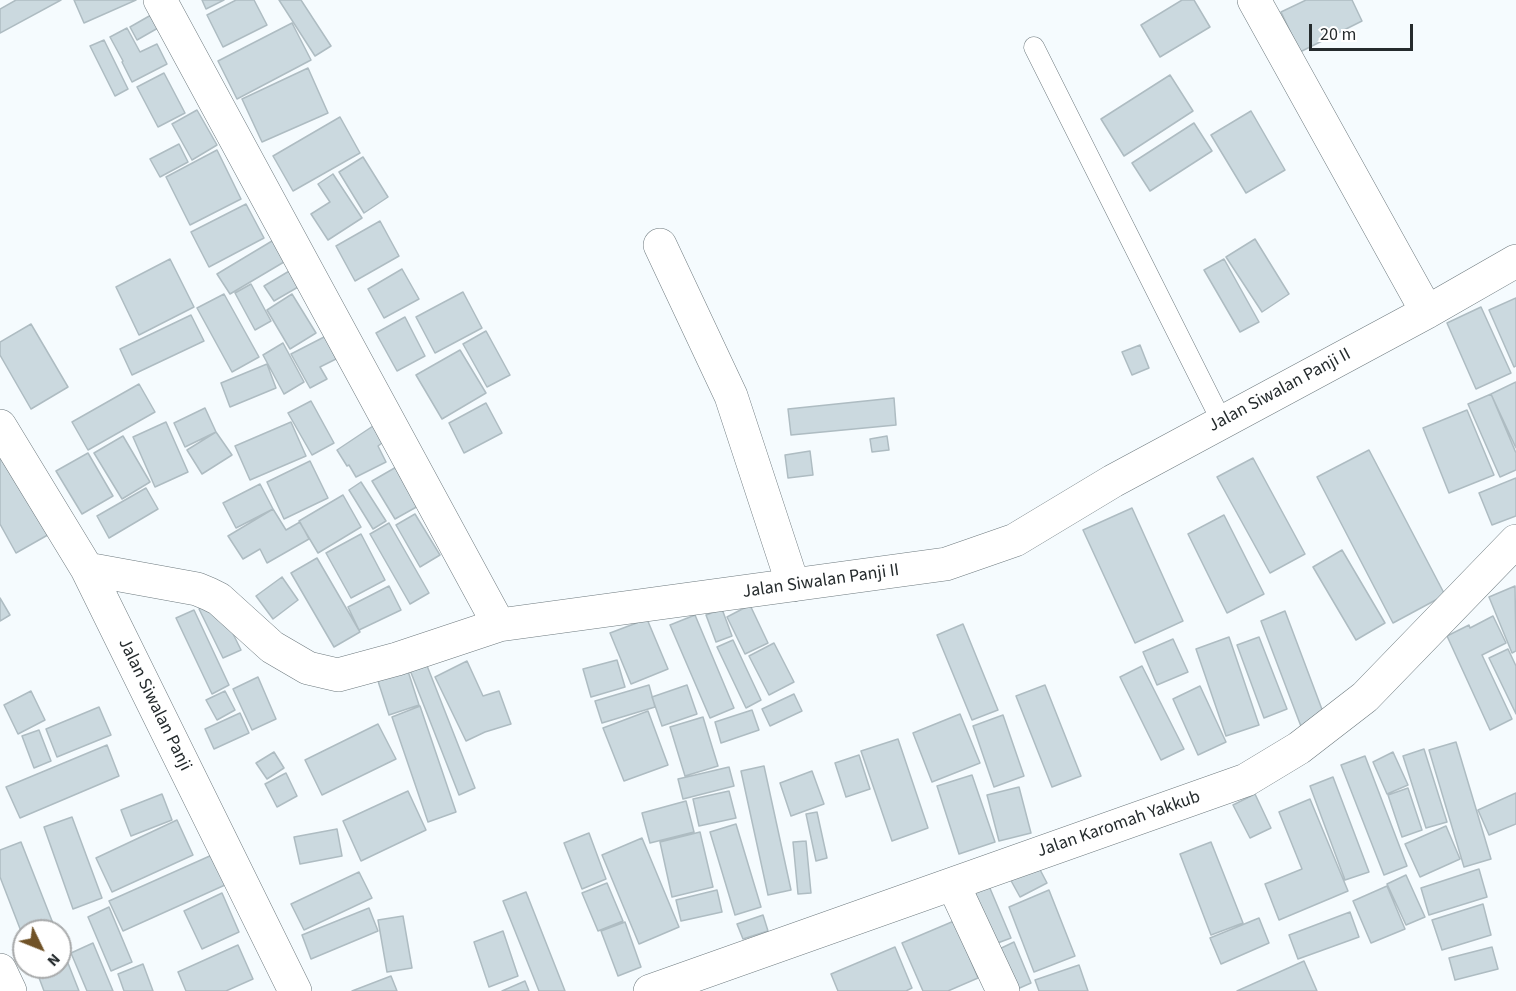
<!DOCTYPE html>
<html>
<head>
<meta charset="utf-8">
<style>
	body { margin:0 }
	#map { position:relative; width:1516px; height:991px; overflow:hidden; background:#f5fbfe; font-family:"Source Sans 3",sans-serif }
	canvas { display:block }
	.north { position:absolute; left:12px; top:919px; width:60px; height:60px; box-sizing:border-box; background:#fff; border:2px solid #a8aaab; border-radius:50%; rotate:133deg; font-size:16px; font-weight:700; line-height:24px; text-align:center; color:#252b2d }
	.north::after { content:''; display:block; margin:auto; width:21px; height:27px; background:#705227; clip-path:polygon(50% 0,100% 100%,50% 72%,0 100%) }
	.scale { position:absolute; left:1309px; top:24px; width:104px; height:27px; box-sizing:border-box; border:3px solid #252b2d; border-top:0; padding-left:8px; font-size:18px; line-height:21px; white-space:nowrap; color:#252b2d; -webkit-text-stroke:4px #fff; paint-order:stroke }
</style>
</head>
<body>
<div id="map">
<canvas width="1516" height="991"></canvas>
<div class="north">N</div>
<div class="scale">20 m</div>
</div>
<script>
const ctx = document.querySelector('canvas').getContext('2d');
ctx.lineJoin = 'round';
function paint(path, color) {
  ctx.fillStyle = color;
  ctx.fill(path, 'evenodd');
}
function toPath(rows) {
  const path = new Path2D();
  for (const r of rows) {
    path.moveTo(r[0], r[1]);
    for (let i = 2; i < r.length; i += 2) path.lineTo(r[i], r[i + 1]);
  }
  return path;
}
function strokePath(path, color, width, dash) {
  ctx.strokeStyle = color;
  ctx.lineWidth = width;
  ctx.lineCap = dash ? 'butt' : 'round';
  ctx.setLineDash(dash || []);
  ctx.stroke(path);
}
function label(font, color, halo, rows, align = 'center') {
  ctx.font = font + ' "Source Sans 3",sans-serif';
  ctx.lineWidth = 4.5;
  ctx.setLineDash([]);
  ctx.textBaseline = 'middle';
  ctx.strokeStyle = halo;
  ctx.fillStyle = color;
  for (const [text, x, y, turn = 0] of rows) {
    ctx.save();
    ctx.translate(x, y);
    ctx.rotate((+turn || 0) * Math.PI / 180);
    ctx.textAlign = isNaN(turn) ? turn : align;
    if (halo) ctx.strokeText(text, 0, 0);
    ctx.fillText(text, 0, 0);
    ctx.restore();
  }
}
const building = toPath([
	[16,0,61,0,0,33,0,9,16,0],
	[74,0,136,0,84,23,74,0],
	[202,0,224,0,206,9,202,0],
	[236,0,254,0,267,25,223,47,207,15,236,0],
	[279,0,301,0,331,46,315,56,279,0],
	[1182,0,1194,0,1210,27,1160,57,1141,25,1182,0],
	[1306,0,1352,0,1362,21,1300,52,1281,12,1306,0],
	[151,15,158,28,137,40,130,27,151,15],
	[292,23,311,60,237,99,218,61,292,23],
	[127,28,140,52,157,44,167,64,132,82,122,62,123,61,110,37,127,28],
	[104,40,128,89,115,96,90,46,104,40],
	[308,68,328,113,262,142,242,99,308,68],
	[164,73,185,113,158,127,137,87,164,73],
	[1170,75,1193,111,1124,156,1101,119,1170,75],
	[197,110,217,145,192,160,172,124,197,110],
	[1251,111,1285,170,1246,193,1211,135,1251,111],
	[340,117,360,153,293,191,273,156,340,117],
	[1194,123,1212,151,1150,191,1132,163,1194,123],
	[179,144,188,162,160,177,150,159,179,144],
	[217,150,241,199,190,225,166,177,217,150],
	[363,157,388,197,364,213,339,172,363,157],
	[333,174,362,218,328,240,311,214,330,202,318,184,333,174],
	[246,204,264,238,209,267,191,232,246,204],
	[380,221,399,256,355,281,336,246,380,221],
	[277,238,289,259,230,294,217,274,277,238],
	[1255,239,1289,294,1262,312,1226,257,1255,239],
	[170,259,194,307,139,335,116,287,170,259],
	[1224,259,1259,322,1240,332,1204,270,1224,259],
	[296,267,305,283,274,301,264,286,296,267],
	[402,269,419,299,384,318,368,289,402,269],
	[251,284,271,321,255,330,235,293,251,284],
	[463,292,482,328,435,353,416,317,463,292],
	[224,294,259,357,232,372,197,308,224,294],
	[292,294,316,333,290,349,267,310,292,294],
	[1516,298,1516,366,1514,367,1489,310,1516,298],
	[1481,307,1511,373,1476,389,1447,323,1481,307],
	[191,315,204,341,132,375,120,349,191,315],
	[405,317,425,356,397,371,376,333,405,317],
	[31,324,68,387,31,409,0,355,0,342,31,324],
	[486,331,510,375,487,387,463,344,486,331],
	[326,336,336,359,320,367,327,379,310,388,291,354,326,336],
	[283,343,304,382,284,394,263,355,283,343],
	[1140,345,1149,368,1132,375,1122,352,1140,345],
	[460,350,486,393,442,419,416,375,460,350],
	[267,364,276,388,230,407,221,383,267,364],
	[1516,382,1516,448,1491,394,1516,382],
	[139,384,155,412,88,450,72,422,139,384],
	[1491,394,1516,453,1516,470,1500,477,1468,404,1491,394],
	[894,398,896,425,791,435,788,409,894,398],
	[311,401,334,443,312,455,288,413,311,401],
	[486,403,502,433,464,453,449,423,486,403],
	[205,408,216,432,185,447,174,423,205,408],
	[1467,410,1494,475,1449,493,1423,428,1467,410],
	[166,422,188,472,155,487,133,437,166,422],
	[291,422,306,456,250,480,235,446,291,422],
	[376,424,386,440,378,446,386,462,356,477,349,465,347,466,337,450,376,424],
	[216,432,232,455,202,474,187,450,216,432],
	[123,436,150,482,122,499,94,453,123,436],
	[887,436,889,450,872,452,870,439,887,436],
	[0,447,53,532,16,553,0,524,0,447],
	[1369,450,1445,595,1393,623,1317,477,1369,450],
	[810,451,813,475,788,478,785,455,810,451],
	[88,453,113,496,82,514,56,471,88,453],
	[1253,458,1305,554,1270,573,1217,477,1253,458],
	[310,461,328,498,284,519,267,482,310,461],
	[398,466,420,505,395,519,372,481,398,466],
	[1516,478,1516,516,1492,525,1479,493,1516,478],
	[361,482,386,521,373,529,349,490,361,482],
	[260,484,273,509,236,528,223,503,260,484],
	[146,488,158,509,109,538,97,516,146,488],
	[343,495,361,527,318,553,299,521,343,495],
	[1132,508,1183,621,1135,643,1083,530,1132,508],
	[273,509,286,530,300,522,309,539,267,563,260,549,243,559,228,536,273,509],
	[415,514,440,555,420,567,396,525,415,514],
	[1224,515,1264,594,1227,613,1188,534,1224,515],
	[389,523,429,593,410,604,370,534,389,523],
	[361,534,385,580,351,598,326,553,361,534],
	[1342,550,1385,623,1356,640,1313,567,1342,550],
	[317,558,360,632,334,647,291,573,317,558],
	[282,577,298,600,273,619,256,596,282,577],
	[389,586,401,610,359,630,348,607,389,586],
	[1515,586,1516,651,1512,653,1489,597,1515,586],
	[0,598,10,615,0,621,0,598],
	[217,601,241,650,223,658,199,609,217,601],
	[750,605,768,643,745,654,727,617,750,605],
	[722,609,732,636,716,642,706,615,722,609],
	[194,610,229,685,212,694,176,618,194,610],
	[1285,611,1326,720,1302,729,1261,621,1285,611],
	[695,615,734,708,710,718,670,625,695,615],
	[1493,616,1506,643,1482,655,1512,719,1490,730,1447,636,1469,625,1470,628,1493,616],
	[647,619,668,669,631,684,610,633,647,619],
	[963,624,998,710,972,720,937,635,963,624],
	[1229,637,1259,725,1226,736,1196,649,1229,637],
	[1259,637,1287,709,1264,718,1237,645,1259,637],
	[1173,639,1188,672,1157,685,1143,652,1173,639],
	[733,640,761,700,746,708,717,647,733,640],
	[774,643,794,682,769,695,749,656,774,643],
	[1508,649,1516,666,1516,714,1489,658,1508,649],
	[424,658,475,788,459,795,408,665,424,658],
	[617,660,625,687,591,697,583,669,617,660],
	[467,661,483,696,499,691,511,724,485,732,466,741,435,677,467,661],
	[1142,666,1184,749,1161,760,1120,677,1142,666],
	[407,668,419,705,389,715,377,678,407,668],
	[258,677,276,719,252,730,233,689,258,677],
	[649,685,655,707,602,723,595,701,649,685],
	[687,685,697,714,662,726,652,697,687,685],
	[1045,685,1081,776,1052,787,1016,696,1045,685],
	[1200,686,1226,742,1198,755,1173,699,1200,686],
	[31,691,45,720,18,734,4,705,31,691],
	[225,691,235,710,217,720,206,700,225,691],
	[794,694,802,711,770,726,762,709,794,694],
	[420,706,456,812,428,822,392,717,420,706],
	[99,707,111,735,57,757,46,729,99,707],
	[752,710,759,730,721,743,715,722,752,710],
	[648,711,668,765,624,781,603,728,648,711],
	[240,713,249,733,214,749,205,729,240,713],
	[960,714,980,763,932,782,913,733,960,714],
	[1003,715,1024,776,994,787,973,726,1003,715],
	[703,717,718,766,685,776,670,727,703,717],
	[378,724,396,759,322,795,305,760,378,724],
	[39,730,51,761,34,768,22,736,39,730],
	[898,739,928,828,892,841,861,751,898,739],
	[1456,742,1491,859,1464,867,1429,750,1456,742],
	[107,745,119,776,20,818,6,787,107,745],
	[1424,749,1447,822,1426,828,1403,756,1424,749],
	[274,752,284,768,267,779,256,763,274,752],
	[1393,752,1408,785,1387,794,1373,762,1393,752],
	[859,755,870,789,846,797,835,763,859,755],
	[1365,756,1407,866,1384,875,1341,765,1365,756],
	[764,766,791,890,768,895,741,771,764,766],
	[729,767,734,786,683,799,678,779,729,767],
	[812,771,824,804,791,816,780,783,812,771],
	[286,773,297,796,277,807,265,784,286,773],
	[972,775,995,842,959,854,937,786,972,775],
	[1333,777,1369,872,1345,880,1310,786,1333,777],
	[1019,787,1031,833,999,841,987,795,1019,787],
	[1408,788,1422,830,1402,837,1388,795,1408,788],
	[408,791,426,830,361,861,343,821,408,791],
	[729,791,736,818,699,826,693,799,729,791],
	[1516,793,1516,824,1489,835,1478,810,1516,793],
	[162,794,172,820,131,836,121,810,162,794],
	[1255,794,1271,828,1250,838,1233,805,1255,794],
	[1310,799,1348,891,1279,920,1265,884,1302,869,1279,812,1310,799],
	[686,801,694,832,650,843,642,813,686,801],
	[817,812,827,858,816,861,806,814,817,812],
	[72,817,102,898,73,909,44,827,72,817],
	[177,820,193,855,112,892,96,858,177,820],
	[736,824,761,907,735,915,710,832,736,824],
	[1446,826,1460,859,1420,877,1405,844,1446,826],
	[337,829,342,856,300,864,294,837,337,829],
	[700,832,713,887,672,897,660,842,700,832],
	[589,833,606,879,582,889,564,843,589,833],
	[642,838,679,927,639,944,602,855,642,838],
	[806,841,811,893,798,894,793,842,806,841],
	[21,842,56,931,24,931,24,939,0,877,0,850,21,842],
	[1211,842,1243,923,1211,935,1180,854,1211,842],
	[212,855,225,885,123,931,109,901,212,855],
	[1036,862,1047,883,1020,897,1009,877,1036,862],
	[1479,869,1487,897,1429,915,1421,888,1479,869],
	[359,872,372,898,304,930,291,904,359,872],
	[1406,875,1425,917,1406,925,1387,884,1406,875],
	[607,883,623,921,598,931,582,893,607,883],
	[989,886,1011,938,987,947,966,896,989,886],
	[1387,886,1405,929,1371,943,1353,901,1387,886],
	[717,890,722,912,681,921,676,900,717,890],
	[1049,890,1075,956,1034,972,1009,907,1049,890],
	[526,892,565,991,539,991,503,901,526,892],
	[222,893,239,932,202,949,184,911,222,893],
	[1483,904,1491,935,1442,950,1432,920,1483,904],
	[109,907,132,962,111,971,88,917,109,907],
	[369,908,378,931,311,959,302,935,369,908],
	[1350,912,1359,937,1298,959,1289,935,1350,912],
	[763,915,768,931,743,939,737,924,763,915],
	[403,916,412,968,387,972,378,920,403,916],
	[1259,918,1269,943,1221,964,1210,938,1259,918],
	[954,921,978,978,948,991,923,991,902,943,954,921],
	[625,922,641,967,618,976,601,931,625,922],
	[503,931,518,976,489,987,474,942,503,931],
	[1014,942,1031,983,1013,991,991,953,1014,942],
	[60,943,79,991,44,991,35,967,60,967,60,943],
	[93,943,113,991,87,991,71,953,93,943],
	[238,945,253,979,226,991,186,991,178,972,238,945],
	[895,947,912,988,906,991,838,991,831,974,895,947],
	[1492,947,1498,969,1455,980,1449,958,1492,947],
	[1304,961,1317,991,1237,991,1304,961],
	[143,964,153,991,124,991,118,974,143,964],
	[1079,965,1088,991,1039,991,1035,980,1079,965],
	[391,976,397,991,352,991,391,976],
	[525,981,529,991,502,991,525,981]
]);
paint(building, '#cbd9df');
strokePath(building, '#aebcc2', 1.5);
const service = toPath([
	[1034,47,1222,422]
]);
const minor = toPath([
	[160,0,499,625],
	[1254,0,1427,312],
	[660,245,731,396,793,585],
	[0,426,87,569,295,991],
	[87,569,197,589,209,594,219,599,272,647,308,668,338,675,397,659,499,625,946,564,1015,540,1113,481,1427,312,1516,261],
	[953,884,1003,991],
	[0,970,10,991],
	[650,991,1246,780,1299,748,1365,697,1516,541]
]);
strokePath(service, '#6e7a7f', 21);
strokePath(minor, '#6e7a7f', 34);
strokePath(service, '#fff', 20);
strokePath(minor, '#fff', 33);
label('18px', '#252b2d', '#fff', [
	["Jalan Siwalan Panji II",1280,391,-28],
	["Jalan Siwalan Panji II",821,582,-8],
	["Jalan Siwalan Panji",154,705,64],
	["Jalan Karomah Yakkub",1119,825,-19]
]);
</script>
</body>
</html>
